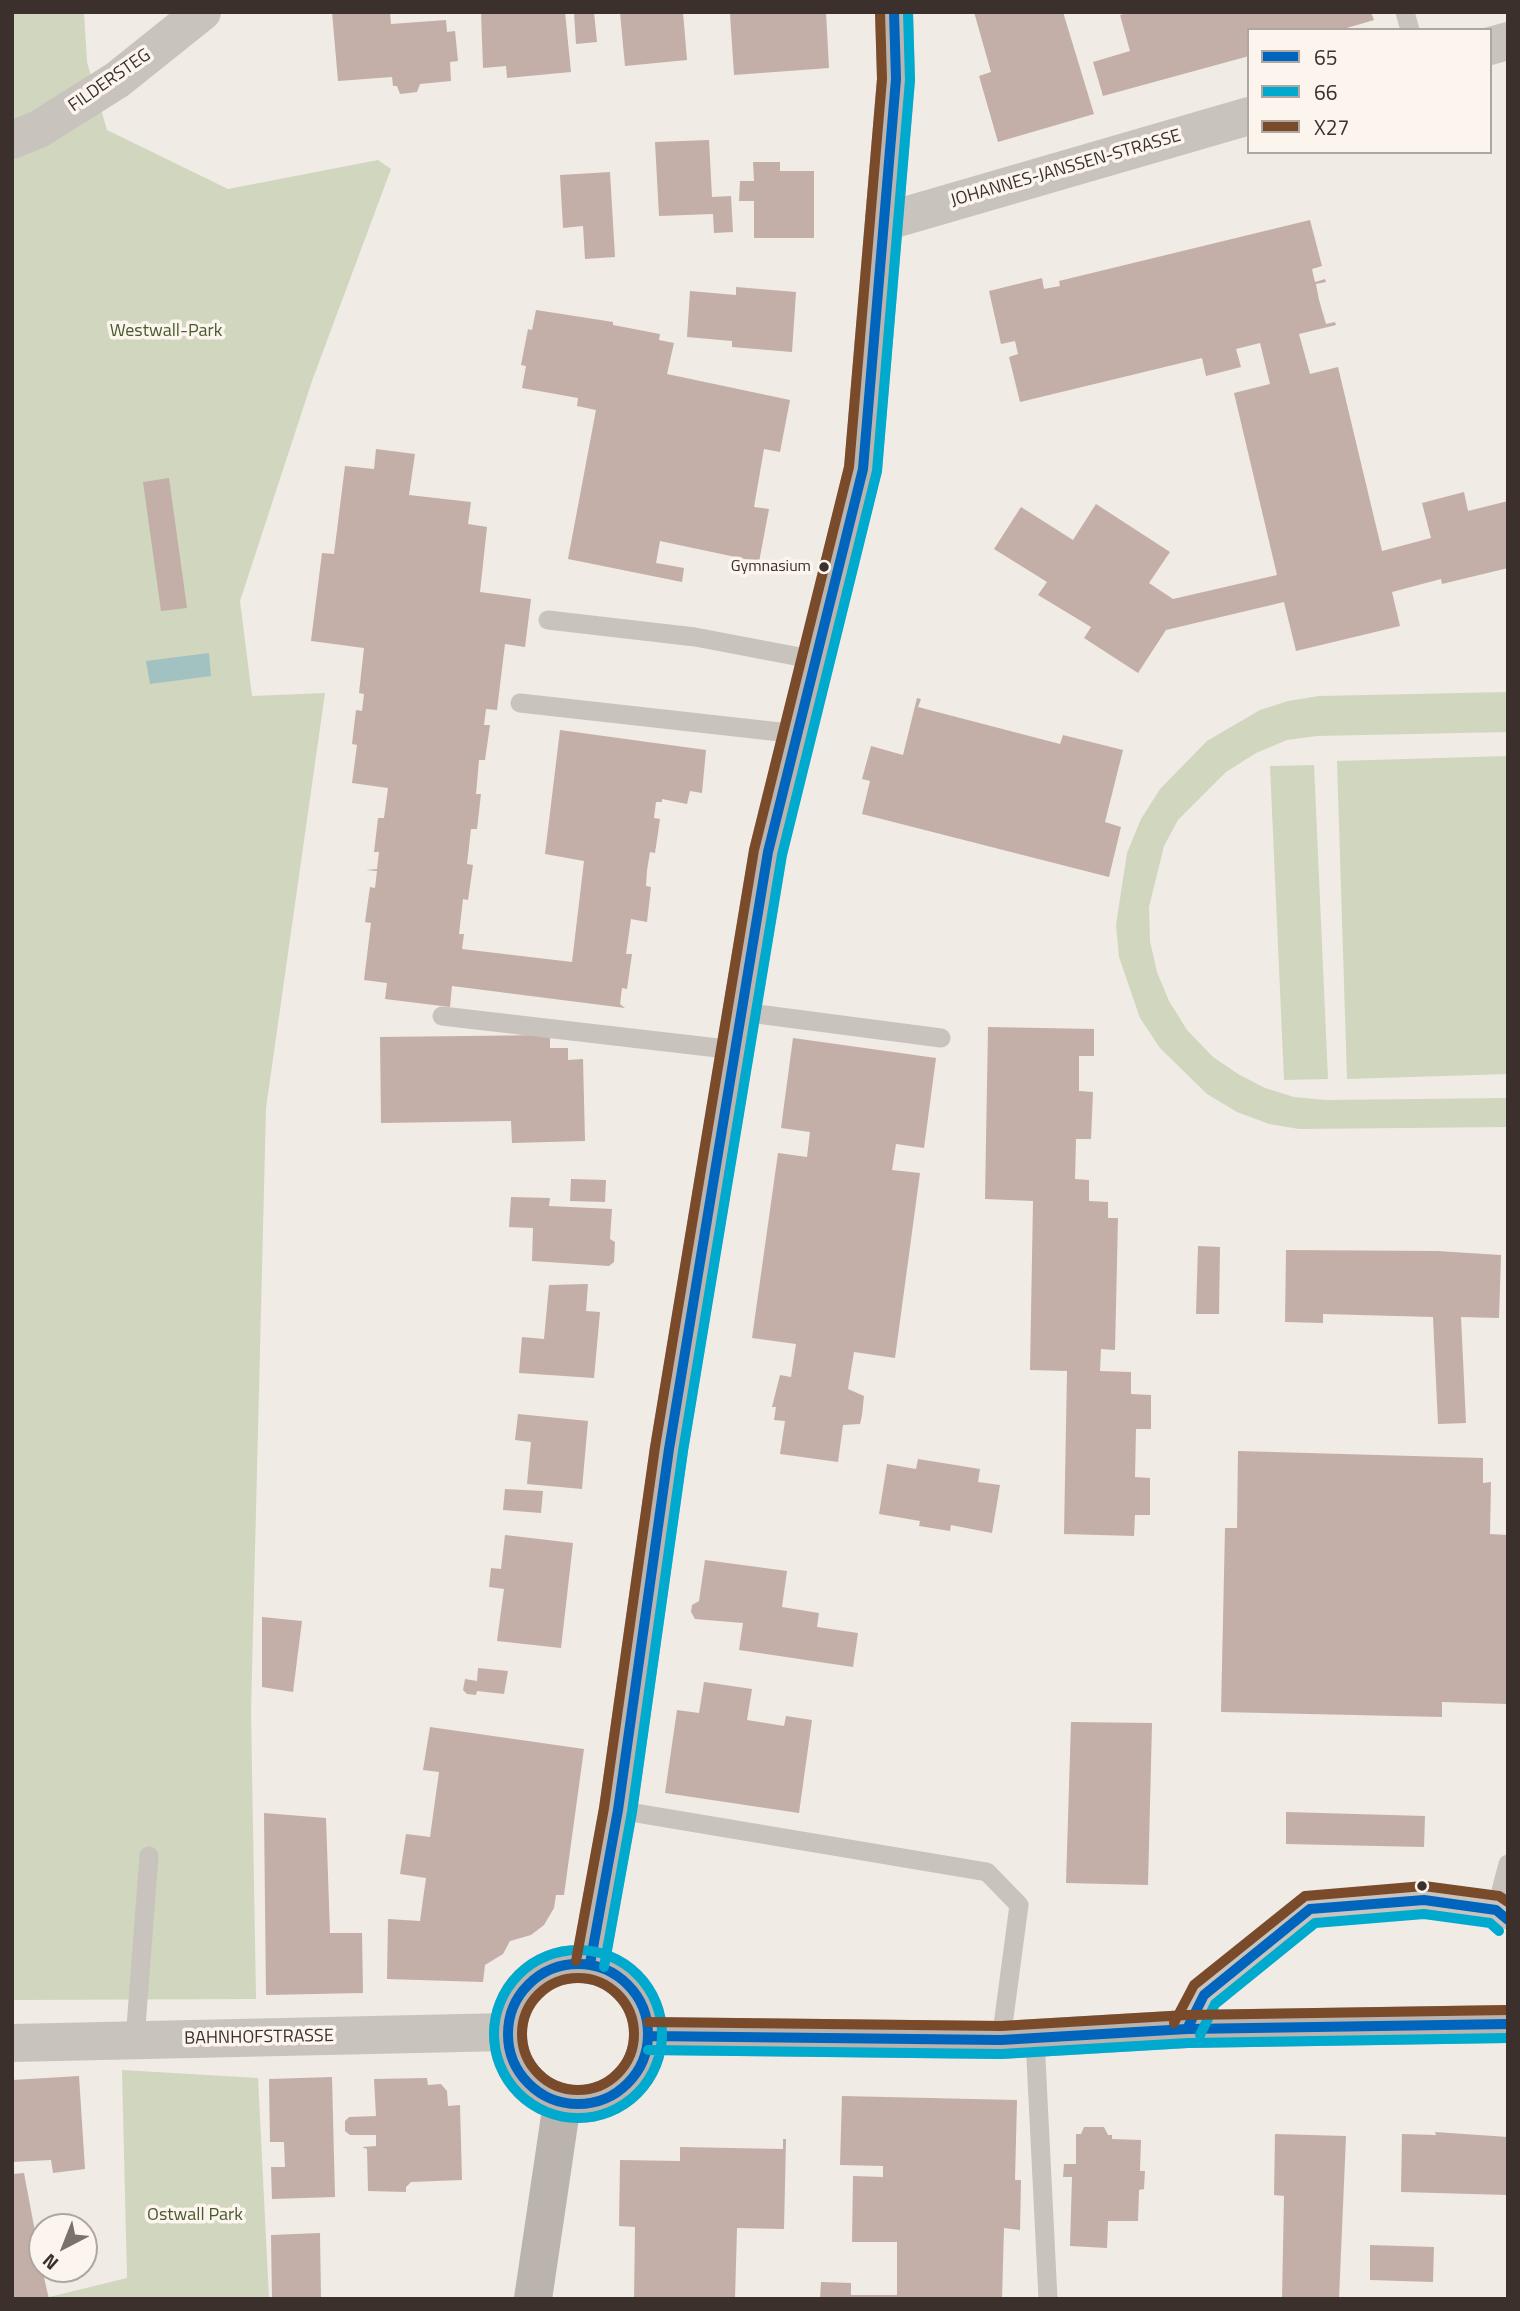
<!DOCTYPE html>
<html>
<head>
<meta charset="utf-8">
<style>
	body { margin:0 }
	#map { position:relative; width:1520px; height:2311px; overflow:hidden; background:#f0ebe5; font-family:"Titillium Web",sans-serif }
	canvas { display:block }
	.frame { position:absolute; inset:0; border:14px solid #3b302b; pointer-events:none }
	.legend { position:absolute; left:1247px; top:28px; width:245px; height:126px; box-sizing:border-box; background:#fbf5ee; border:2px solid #aea6a0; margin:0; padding:9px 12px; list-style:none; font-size:21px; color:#3b302b }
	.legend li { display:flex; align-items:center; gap:14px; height:35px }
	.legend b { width:35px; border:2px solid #aea6a0 }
	.north { position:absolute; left:28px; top:2213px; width:70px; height:70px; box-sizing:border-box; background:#fbf5ee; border:2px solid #aea6a0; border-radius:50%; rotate:222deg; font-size:19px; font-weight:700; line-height:28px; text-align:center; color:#3b302b }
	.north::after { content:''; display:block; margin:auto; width:24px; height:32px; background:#7a716c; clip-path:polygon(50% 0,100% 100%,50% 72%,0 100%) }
</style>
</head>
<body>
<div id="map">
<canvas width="1520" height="2311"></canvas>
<div class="frame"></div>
<ul class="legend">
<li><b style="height:9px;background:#0065bd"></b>65</li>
<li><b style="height:9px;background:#00a9ce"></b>66</li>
<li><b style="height:9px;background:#7a4b2a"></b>X27</li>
</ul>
<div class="north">N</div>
</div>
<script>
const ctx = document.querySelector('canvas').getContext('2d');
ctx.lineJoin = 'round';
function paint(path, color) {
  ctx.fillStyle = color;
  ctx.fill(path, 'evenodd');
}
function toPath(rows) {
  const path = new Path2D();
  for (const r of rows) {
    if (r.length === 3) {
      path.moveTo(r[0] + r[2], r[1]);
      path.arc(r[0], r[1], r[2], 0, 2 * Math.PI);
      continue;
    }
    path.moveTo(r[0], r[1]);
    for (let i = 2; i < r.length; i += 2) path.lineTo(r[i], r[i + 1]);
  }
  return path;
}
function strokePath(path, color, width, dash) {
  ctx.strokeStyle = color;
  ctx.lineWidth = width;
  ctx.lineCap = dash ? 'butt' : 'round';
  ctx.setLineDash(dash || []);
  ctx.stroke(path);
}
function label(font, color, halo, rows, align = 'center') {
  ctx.font = font + ' "Titillium Web",sans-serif';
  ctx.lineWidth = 7;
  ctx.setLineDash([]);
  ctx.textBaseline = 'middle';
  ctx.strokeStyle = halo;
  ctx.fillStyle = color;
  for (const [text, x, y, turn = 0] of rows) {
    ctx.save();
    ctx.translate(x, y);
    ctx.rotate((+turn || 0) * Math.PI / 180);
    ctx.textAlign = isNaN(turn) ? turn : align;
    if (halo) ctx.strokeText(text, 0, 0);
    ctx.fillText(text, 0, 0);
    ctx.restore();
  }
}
paint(toPath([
	[12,12,84,12,87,62,107,130,228,189,378,160,391,169,312,381,240,601,252,696,325,693,266,1108,251,1712,256,1999,12,2000],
	[1508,692,1508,732,1317,736,1287,740,1256,753,1226,772,1178,820,1164,846,1149,907,1150,941,1157,972,1169,1001,1187,1030,1213,1057,1238,1074,1265,1088,1294,1097,1326,1100,1508,1098,1508,1127,1299,1129,1269,1124,1237,1112,1207,1094,1160,1048,1140,1018,1119,957,1116,925,1127,853,1141,819,1160,789,1207,741,1260,710,1288,701,1319,696],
	[1508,756,1508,1074,1347,1079,1337,761],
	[1314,765,1328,1079,1284,1080,1270,766],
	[122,2070,258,2078,269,2299,41,2299,127,2278]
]), '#d1d6bf');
paint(toPath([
	[209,653,211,676,150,684,146,661]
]), '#a1c2c1');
paint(toPath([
	[332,12,390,12,391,24,446,20,447,32,455,31,458,61,450,62,451,81,420,84,417,92,400,94,397,86,393,86,392,77,338,81],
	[481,12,565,12,571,72,507,78,506,66,483,68],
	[574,12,594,12,597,42,576,44],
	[683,12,687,60,625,66,620,13],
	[756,12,826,12,829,68,734,75,730,14],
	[974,12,1063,12,1094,114,998,142,979,76,991,72],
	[1130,12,1371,12,1374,20,1340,30,1249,30,1249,56,1103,96,1093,62,1130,51,1120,15],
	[709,140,712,197,731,196,733,232,714,233,713,214,659,216,655,142],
	[753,162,780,162,780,171,814,171,814,238,754,238,754,201,739,201,740,181,754,181],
	[610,172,615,257,585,259,583,226,563,228,560,175],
	[1310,220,1322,266,1312,269,1315,282,1325,279,1326,282,1316,284,1319,300,1326,324,1335,322,1336,325,1299,334,1310,374,1338,367,1382,551,1431,538,1422,503,1464,492,1468,511,1508,501,1508,568,1442,584,1441,579,1392,592,1400,626,1296,651,1284,602,1166,630,1138,673,1084,638,1091,627,1038,595,1047,582,994,549,1021,507,1073,540,1096,504,1170,552,1149,583,1173,599,1277,575,1234,393,1270,384,1260,343,1236,349,1241,367,1206,376,1202,358,1020,402,1009,357,1018,354,1015,341,1001,344,989,291,1042,278,1044,289,1060,286,1059,281],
	[736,287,796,292,792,352,732,347,732,341,687,337,690,291,736,295],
	[536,310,613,322,613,325,660,334,659,340,674,343,667,374,790,400,780,452,764,449,754,507,769,509,759,562,660,541,656,563,684,568,682,582,568,559,596,410,577,406,578,398,522,388,526,366,521,365,528,329,532,330],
	[376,449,415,454,409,495,471,502,468,524,487,527,480,592,531,599,525,647,505,644,497,710,486,709,484,725,490,725,485,760,479,760,476,794,481,794,477,829,471,829,467,864,473,865,468,900,463,899,459,934,464,934,462,949,572,962,584,861,545,854,560,730,706,750,702,793,690,791,687,804,662,799,662,802,656,802,654,818,660,819,655,853,650,852,647,870,646,886,651,887,647,922,631,919,626,954,632,954,627,989,622,988,620,1004,625,1008,452,986,450,1007,385,999,387,983,364,980,371,923,365,922,370,887,375,888,377,871,366,870,377,869,379,852,374,852,378,818,384,818,388,788,352,783,357,745,352,744,356,710,362,711,364,694,359,693,364,648,311,641,322,553,334,554,345,466,374,469],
	[169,478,187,608,161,611,143,482],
	[917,698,921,699,918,707,1060,744,1063,735,1123,750,1105,822,1121,827,1109,877,862,814,870,781,862,779,871,746,903,755],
	[988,1027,1094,1029,1094,1056,1079,1056,1079,1091,1093,1092,1091,1139,1076,1139,1075,1179,1089,1180,1089,1201,1108,1202,1108,1218,1118,1218,1115,1350,1101,1349,1100,1371,1131,1372,1131,1394,1151,1395,1151,1429,1136,1429,1135,1477,1150,1478,1150,1515,1135,1515,1134,1536,1064,1534,1067,1371,1030,1370,1033,1201,985,1199],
	[550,1035,550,1048,568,1048,568,1060,583,1059,585,1141,512,1143,511,1121,381,1123,380,1037],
	[793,1038,936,1058,924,1148,896,1144,892,1170,920,1173,895,1358,854,1352,848,1389,864,1396,862,1415,860,1424,843,1425,838,1462,780,1454,785,1421,774,1420,776,1407,772,1407,780,1375,791,1377,796,1344,752,1338,778,1153,807,1157,810,1132,781,1128],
	[571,1179,606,1180,605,1202,570,1201],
	[511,1197,550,1198,549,1206,612,1209,610,1239,615,1242,614,1262,609,1266,532,1261,533,1228,509,1227],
	[1198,1246,1220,1247,1219,1314,1196,1314],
	[1286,1250,1437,1251,1501,1255,1499,1318,1461,1317,1466,1423,1438,1424,1433,1317,1323,1314,1323,1323,1285,1322],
	[588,1284,586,1311,600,1312,594,1378,519,1373,522,1337,544,1339,549,1285],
	[518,1414,588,1421,582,1489,527,1484,531,1442,515,1440],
	[1238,1451,1483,1458,1483,1483,1491,1482,1490,1534,1508,1535,1508,1704,1442,1702,1442,1717,1221,1712,1225,1528,1237,1528],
	[918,1459,980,1469,978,1482,1000,1485,992,1533,951,1525,950,1531,919,1526,920,1521,879,1514,887,1464,916,1469],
	[505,1489,543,1491,541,1513,503,1510],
	[505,1535,573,1543,561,1648,497,1641,504,1589,489,1587,491,1568,501,1569],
	[705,1560,787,1571,782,1607,819,1613,817,1627,858,1633,853,1667,739,1650,743,1623,695,1619,691,1612,692,1605,699,1601],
	[262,1617,302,1621,293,1692,262,1687],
	[478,1668,508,1671,504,1694,477,1691,476,1695,467,1694,463,1690,465,1679,477,1681],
	[704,1682,752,1689,747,1720,784,1726,786,1716,812,1720,799,1813,665,1793,677,1710,699,1713],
	[1071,1722,1152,1723,1148,1885,1066,1883],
	[430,1727,584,1749,564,1895,556,1895,554,1908,544,1925,531,1935,510,1941,503,1954,485,1965,483,1982,387,1979,388,1919,420,1921,426,1878,400,1874,406,1834,430,1837,439,1772,423,1770],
	[1286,1812,1425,1816,1424,1847,1286,1844],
	[264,1813,326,1818,330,1933,362,1933,363,1993,266,1995],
	[79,2076,85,2169,53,2173,51,2160,12,2162,12,2080],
	[332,2077,335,2197,272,2199,271,2167,285,2167,284,2142,270,2142,269,2079],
	[427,2078,428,2085,441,2084,447,2091,448,2106,460,2105,462,2180,411,2182,406,2187,406,2192,368,2191,367,2149,362,2147,376,2146,376,2135,350,2135,345,2131,345,2121,349,2117,376,2116,374,2079],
	[842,2096,1017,2100,1015,2180,1021,2180,1020,2230,1004,2228,1002,2299,820,2299,821,2282,851,2283,851,2295,897,2295,897,2242,852,2242,853,2176,883,2177,883,2166,840,2165],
	[1084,2127,1104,2127,1108,2135,1112,2135,1112,2139,1141,2140,1140,2171,1145,2171,1144,2189,1139,2190,1138,2221,1108,2221,1107,2248,1070,2246,1072,2177,1063,2177,1064,2164,1076,2164,1076,2134,1081,2134],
	[1435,2132,1508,2137,1508,2195,1401,2192,1402,2134,1436,2135],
	[1275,2134,1346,2136,1339,2299,1282,2299,1284,2196,1274,2195],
	[783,2139,786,2139,784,2229,737,2228,735,2299,634,2299,635,2227,619,2226,620,2160,680,2161,680,2147,783,2149],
	[24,2173,42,2269,49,2299,12,2299,12,2174],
	[320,2233,321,2299,272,2299,271,2235],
	[1370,2245,1434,2247,1433,2282,1370,2280]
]), '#c3afa7');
strokePath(toPath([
	[1405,12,1410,30],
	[548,620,695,637,816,660],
	[520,703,798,734],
	[742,1012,941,1038],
	[442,1016,735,1050],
	[618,1810,987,1872,1019,1905,1001,2040],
	[1496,1910,1508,1864],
	[1187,2029,1204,1995,1310,1909,1424,1900,1496,1910,1508,1920],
	[1035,2039,1048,2299],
	[135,2040,149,1856]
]), '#c9c3be', 19);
strokePath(toPath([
	[1490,46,1508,41],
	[12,140,39,129,117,80,202,12],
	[884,222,1249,116],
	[12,2043,507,2032]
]), '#c9c3be', 38);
strokePath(toPath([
	[590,1964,618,1810,669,1449,768,852,863,469,896,79,894,12],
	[578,2034,70],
	[648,2036,1001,2040,1187,2029,1508,2024],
	[533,2299,562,2103]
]), '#bab3ae', 38);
strokePath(toPath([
	[590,1964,618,1810,669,1449,768,852,863,469,896,79,894,12],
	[578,2034,70],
	[1187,2029,1204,1995,1310,1909,1424,1900,1496,1910,1508,1920],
	[648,2036,1001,2040,1187,2029,1508,2024]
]), '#0065bd', 10);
strokePath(toPath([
	[578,2034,84],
	[604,1967,632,1812,683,1451,782,855,877,471,910,80,908,12],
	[1200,2035,1215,2004,1315,1923,1424,1914,1490,1923,1499,1931],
	[648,2050,1001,2054,1188,2043,1508,2038]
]), '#00a9ce', 10);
strokePath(toPath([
	[576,1961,604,1808,655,1447,754,850,849,467,882,79,880,12],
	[578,2034,56],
	[648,2022,1001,2026,1187,2015,1508,2010],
	[1174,2023,1194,1985,1305,1896,1424,1886,1499,1896,1508,1902]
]), '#7a4b2a', 10);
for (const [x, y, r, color] of [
	[824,567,6,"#3b302b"],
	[1422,1886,6,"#3b302b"]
]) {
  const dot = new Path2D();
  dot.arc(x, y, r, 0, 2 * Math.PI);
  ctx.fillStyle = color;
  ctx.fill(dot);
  strokePath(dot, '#fbf5ee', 2.5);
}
label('16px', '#3b302b', '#fbf5ee', [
	["Gymnasium",811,567]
], 'right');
label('18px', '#3b302b', '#fbf5ee', [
	["FILDERSTEG",110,81,-35],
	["JOHANNES-JANSSEN-STRASSE",1066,169,-16],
	["BAHNHOFSTRASSE",259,2038,-1]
]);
label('18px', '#4a5a2e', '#fbf5ee', [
	["Westwall-Park",166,332],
	["Ostwall Park",195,2216]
]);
</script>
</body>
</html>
